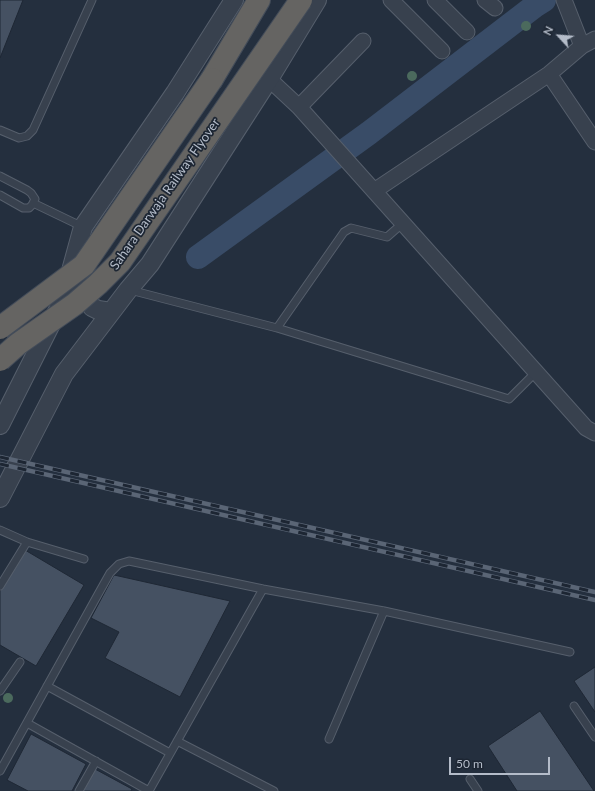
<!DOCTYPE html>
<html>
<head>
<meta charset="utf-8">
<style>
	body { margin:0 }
	#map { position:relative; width:595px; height:791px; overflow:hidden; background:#242f3e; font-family:Lato,sans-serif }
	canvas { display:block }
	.north { position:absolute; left:539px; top:16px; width:40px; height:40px; -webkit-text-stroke:3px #1d2633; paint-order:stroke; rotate:296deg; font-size:11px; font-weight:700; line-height:16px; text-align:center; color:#b4bcc9 }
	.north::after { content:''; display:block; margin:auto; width:14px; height:18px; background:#b4bcc9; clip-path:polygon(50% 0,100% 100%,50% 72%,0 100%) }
	.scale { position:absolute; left:449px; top:757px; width:101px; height:18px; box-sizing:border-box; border:2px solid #b4bcc9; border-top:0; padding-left:5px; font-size:12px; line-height:14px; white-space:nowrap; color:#b4bcc9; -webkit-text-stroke:3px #1d2633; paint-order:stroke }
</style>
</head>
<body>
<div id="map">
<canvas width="595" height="791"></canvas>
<div class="north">N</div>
<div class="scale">50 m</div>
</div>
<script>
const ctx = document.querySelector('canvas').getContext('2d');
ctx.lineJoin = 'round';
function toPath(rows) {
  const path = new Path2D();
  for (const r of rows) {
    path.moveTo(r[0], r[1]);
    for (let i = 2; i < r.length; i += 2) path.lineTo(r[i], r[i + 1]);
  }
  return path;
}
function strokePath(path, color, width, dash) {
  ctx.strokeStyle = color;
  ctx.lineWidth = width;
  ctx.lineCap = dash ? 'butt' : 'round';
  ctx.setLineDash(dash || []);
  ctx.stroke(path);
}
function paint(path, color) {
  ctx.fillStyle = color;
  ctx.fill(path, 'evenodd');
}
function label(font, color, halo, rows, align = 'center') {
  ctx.font = font + ' Lato,sans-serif';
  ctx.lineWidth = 3.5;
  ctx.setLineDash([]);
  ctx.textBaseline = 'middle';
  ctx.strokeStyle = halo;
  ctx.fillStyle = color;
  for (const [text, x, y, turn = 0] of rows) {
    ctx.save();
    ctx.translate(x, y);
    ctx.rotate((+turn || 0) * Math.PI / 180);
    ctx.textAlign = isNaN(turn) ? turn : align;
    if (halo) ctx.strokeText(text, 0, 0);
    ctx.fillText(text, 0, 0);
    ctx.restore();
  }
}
strokePath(toPath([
	[198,257,369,133,536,5,544,0]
]), '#394c67', 24);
const building = toPath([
	[0,0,23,0,0,58,0,0],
	[25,550,84,585,36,666,0,645,0,591,25,550],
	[114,575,230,601,180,697,105,658,119,632,91,618,114,575],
	[595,667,595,712,574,681,595,667],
	[540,711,594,791,517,791,488,746,540,711],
	[31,734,86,764,72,791,28,791,7,780,31,734],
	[95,769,132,789,131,791,83,791,95,769]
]);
paint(building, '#455162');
strokePath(building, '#1f2835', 1);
const service = toPath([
	[0,130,19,138,27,136,33,130,92,0],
	[0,176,27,190,31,193,35,199,32,205,29,208,23,208,0,195],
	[33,203,83,227],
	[130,290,277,328,344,232,351,228,387,237,403,223],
	[277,328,509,399,536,372],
	[0,530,27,542,84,559],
	[0,586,27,542],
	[47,686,170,753],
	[0,691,20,662],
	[574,706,595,737],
	[27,723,149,791],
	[329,739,384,611],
	[177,741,274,791],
	[0,771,101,589,110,573,119,564,129,561,263,589,384,611,570,652],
	[470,779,478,791],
	[79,791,96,761],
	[149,791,263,589]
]);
const minor = toPath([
	[391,0,442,51],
	[435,0,467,32],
	[485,0,495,8],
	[564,0,582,46],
	[549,74,595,142],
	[269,79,299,107,586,428,595,433],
	[299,107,363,41],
	[374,191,549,74,582,46,595,39]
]);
const tertiary = toPath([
	[79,282,92,307,98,310,111,312],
	[0,425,63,300,83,227,175,93,234,0],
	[0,498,64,374,128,290,150,264,269,79,317,0]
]);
const trunk = toPath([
	[212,79,259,0]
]);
strokePath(service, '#565f6c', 9);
strokePath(minor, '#565f6c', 17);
strokePath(tertiary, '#565f6c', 20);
strokePath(trunk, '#434c59', 24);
strokePath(service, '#38414e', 7);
strokePath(minor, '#38414e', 15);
strokePath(tertiary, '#38414e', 18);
strokePath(trunk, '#656462', 22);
const rail = toPath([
	[0,457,595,592],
	[0,464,595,600]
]);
strokePath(rail, '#5a6575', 4.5);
strokePath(rail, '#1d2633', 3, [9]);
const trunkBridge = toPath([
	[0,328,84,265,212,79],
	[0,360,18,344,75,304,98,284,120,262,301,0]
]);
strokePath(trunkBridge, '#434c59', 24, []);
strokePath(trunkBridge, '#656462', 22);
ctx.fillStyle = '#4b6a5d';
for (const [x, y] of [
	[526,26],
	[412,76],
	[8,698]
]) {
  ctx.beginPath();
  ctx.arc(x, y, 5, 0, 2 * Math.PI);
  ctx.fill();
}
label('13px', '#b4bcc9', '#1d2633', [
	["Sahara Darwaja Railway Flyover",165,194,-55]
]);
</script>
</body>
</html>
